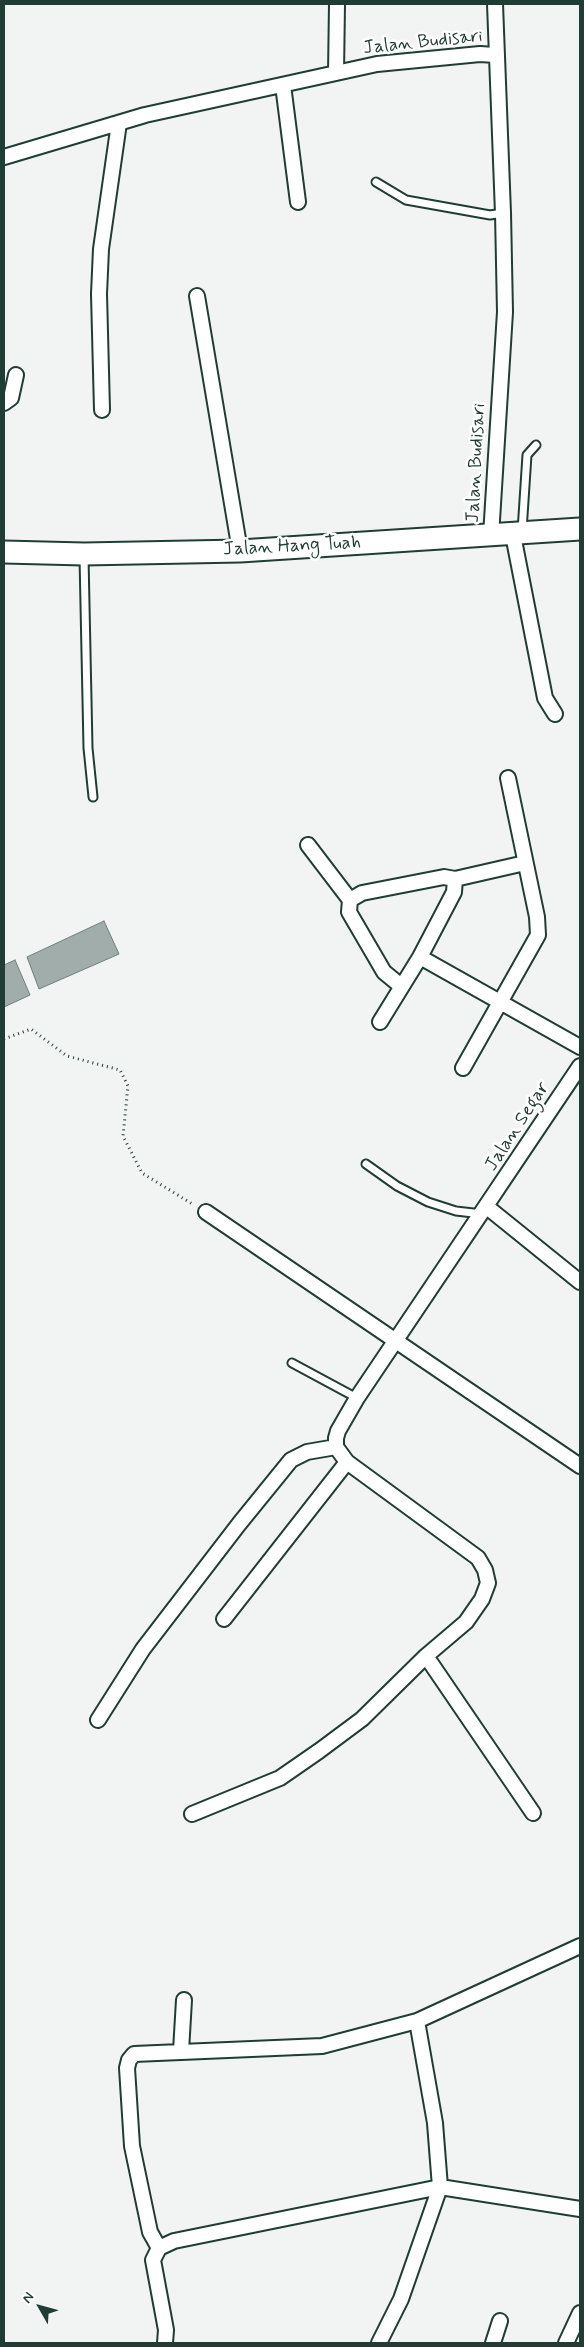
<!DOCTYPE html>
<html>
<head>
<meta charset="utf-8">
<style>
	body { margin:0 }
	#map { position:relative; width:584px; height:2347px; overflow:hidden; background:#f2f3f3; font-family:Mynerve,sans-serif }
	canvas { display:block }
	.frame { position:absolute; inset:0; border:5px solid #1f3d34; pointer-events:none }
	.north { position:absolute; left:15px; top:2282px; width:50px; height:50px; -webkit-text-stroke:4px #fff; paint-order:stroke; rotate:308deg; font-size:14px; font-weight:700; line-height:20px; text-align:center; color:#1f3d34 }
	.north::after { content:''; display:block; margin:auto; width:18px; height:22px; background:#1f3d34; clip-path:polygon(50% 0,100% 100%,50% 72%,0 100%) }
</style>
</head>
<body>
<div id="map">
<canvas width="584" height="2347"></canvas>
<div class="frame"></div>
<div class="north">N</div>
</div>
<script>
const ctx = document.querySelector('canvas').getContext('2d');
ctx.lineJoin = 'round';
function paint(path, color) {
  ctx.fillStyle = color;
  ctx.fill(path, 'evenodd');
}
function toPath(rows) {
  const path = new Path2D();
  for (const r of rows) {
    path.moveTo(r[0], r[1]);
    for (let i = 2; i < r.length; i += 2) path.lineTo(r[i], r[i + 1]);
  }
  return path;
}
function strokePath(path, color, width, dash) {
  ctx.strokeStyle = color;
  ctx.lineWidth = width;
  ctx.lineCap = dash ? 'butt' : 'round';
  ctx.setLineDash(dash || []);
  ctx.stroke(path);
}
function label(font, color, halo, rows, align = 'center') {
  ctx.font = font + ' Mynerve,sans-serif';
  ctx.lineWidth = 5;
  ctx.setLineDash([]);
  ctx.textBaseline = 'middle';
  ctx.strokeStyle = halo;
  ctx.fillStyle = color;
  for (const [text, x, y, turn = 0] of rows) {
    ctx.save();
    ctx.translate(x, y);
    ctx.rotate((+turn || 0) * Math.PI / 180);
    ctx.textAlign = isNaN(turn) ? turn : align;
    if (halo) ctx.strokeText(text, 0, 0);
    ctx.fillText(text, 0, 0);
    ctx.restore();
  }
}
const water = toPath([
	[104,921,119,954,39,989,27,957,104,921],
	[15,960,30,995,4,1007,4,965,15,960]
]);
paint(water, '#a1adaa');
strokePath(water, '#6d807b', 1);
const service = toPath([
	[376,182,406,200,490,215,503,213],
	[522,531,527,455,536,445],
	[84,557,88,748,93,797],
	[366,1164,397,1186,428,1202,456,1211,482,1214],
	[292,1363,357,1398]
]);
const minor = toPath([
	[336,73,337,4],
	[283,85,298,202],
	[4,157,145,115,377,64,480,54,495,55],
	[197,296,240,551],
	[4,403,11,398,16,375],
	[102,410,99,294,101,249,119,123],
	[513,535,545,698,555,714],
	[491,536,505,312,503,213,495,4],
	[308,845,350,900],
	[420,957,580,1047],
	[401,986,384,972,349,912,350,900,362,893,444,877,455,879,525,863],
	[380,1022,420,957,454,892,455,879],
	[463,1068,538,935,537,917,508,778],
	[487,1207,580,1282],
	[206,1212,580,1466],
	[224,1619,347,1462],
	[426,1656,533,1813],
	[98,1720,143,1649,239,1524,291,1460,307,1452,336,1447],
	[192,1814,280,1778,319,1751,362,1719,426,1656,466,1622,482,1599,488,1583,485,1570,478,1558,347,1462,336,1447,336,1438,338,1431,357,1398,580,1066],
	[181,2051,184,2000],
	[159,2248,150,2232,132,2146,127,2068,129,2060,134,2054,322,2046,417,2021,580,1946],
	[165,2343,166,2330,153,2260,159,2248,174,2241,440,2187,580,2209],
	[379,2343,401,2299,440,2187,435,2123,417,2021],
	[493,2343,500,2321],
	[566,2343,580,2313]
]);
const primary = toPath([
	[4,552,84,554,240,551,580,529]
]);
strokePath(service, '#1f3d34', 11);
strokePath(minor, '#1f3d34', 18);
strokePath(primary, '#1f3d34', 25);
strokePath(toPath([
	[4,1039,31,1029,67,1056,120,1070,128,1086,123,1136,142,1173,194,1205]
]), '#1f3d34', 3, [1, 4]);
strokePath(service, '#fff', 7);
strokePath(minor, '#fff', 14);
strokePath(primary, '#fff', 21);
label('19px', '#1f3d34', '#fff', [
	["Jalan Budisari",423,43,-6],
	["Jalan Budisari",477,463,-87],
	["Jalan Hang Tuah",292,547,-3],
	["Jalan Segar",518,1127,-57]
]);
</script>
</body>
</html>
